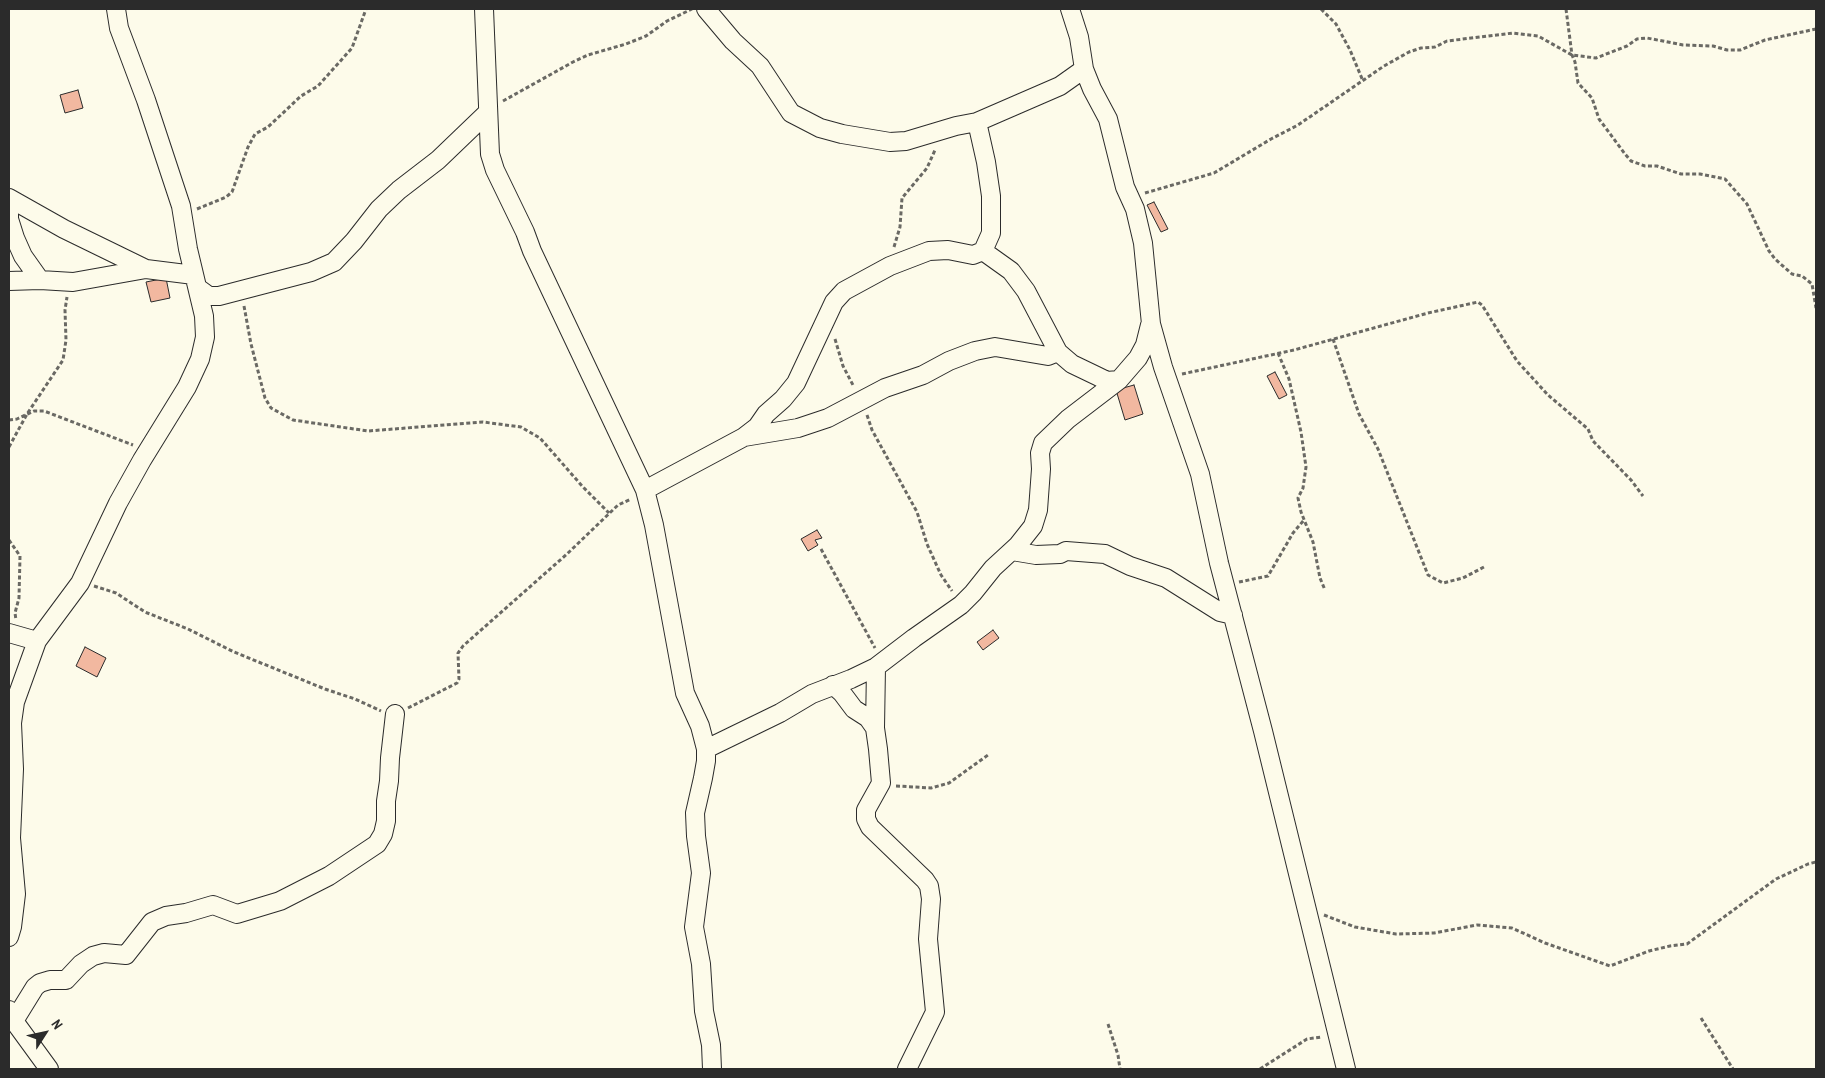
<!DOCTYPE html>
<html>
<head>
<meta charset="utf-8">
<style>
	body { margin:0 }
	#map { position:relative; width:1825px; height:1078px; overflow:hidden; background:#fdfbea; font-family:"Archivo Narrow",sans-serif }
	canvas { display:block }
	.frame { position:absolute; inset:0; border:10px solid #2b2b2b; pointer-events:none }
	.north { position:absolute; left:20px; top:1008px; width:50px; height:50px; -webkit-text-stroke:4px #fdfbea; paint-order:stroke; rotate:55deg; font-size:14px; font-weight:700; line-height:20px; text-align:center; color:#2b2b2b }
	.north::after { content:''; display:block; margin:auto; width:18px; height:22px; background:#2b2b2b; clip-path:polygon(50% 0,100% 100%,50% 72%,0 100%) }
</style>
</head>
<body>
<div id="map">
<canvas width="1825" height="1078"></canvas>
<div class="frame"></div>
<div class="north">N</div>
</div>
<script>
const ctx = document.querySelector('canvas').getContext('2d');
ctx.lineJoin = 'round';
function paint(path, color) {
  ctx.fillStyle = color;
  ctx.fill(path, 'evenodd');
}
function toPath(rows) {
  const path = new Path2D();
  for (const r of rows) {
    path.moveTo(r[0], r[1]);
    for (let i = 2; i < r.length; i += 2) path.lineTo(r[i], r[i + 1]);
  }
  return path;
}
function strokePath(path, color, width, dash) {
  ctx.strokeStyle = color;
  ctx.lineWidth = width;
  ctx.lineCap = dash ? 'butt' : 'round';
  ctx.setLineDash(dash || []);
  ctx.stroke(path);
}
const building = toPath([
	[78,90,83,108,65,113,60,95,78,90],
	[1154,202,1168,229,1161,232,1147,205,1154,202],
	[166,278,170,298,151,302,146,282,166,278],
	[1275,372,1287,395,1279,399,1267,376,1275,372],
	[1134,385,1143,414,1125,420,1116,390,1134,385],
	[817,530,822,538,815,540,818,545,808,551,801,539,817,530],
	[993,630,999,638,983,650,977,642,993,630],
	[85,647,106,658,97,677,76,666,85,647]
]);
paint(building, '#f2b8a0');
strokePath(building, '#2b2b2b', 1);
const minor = toPath([
	[484,9,490,154,495,170,525,232,532,251,645,490,654,525,685,693,700,726,706,749,706,761,703,778,695,813,696,836,701,873,694,927,701,964,704,1011,711,1045,712,1069],
	[706,9,733,41,760,66,791,113,820,128,842,134,890,142,906,141,956,126,977,122,1060,86,1084,69],
	[1070,9,1079,37,1084,69,1092,89,1108,119,1125,187,1135,209,1143,243,1151,324,1163,367,1200,474,1219,563,1263,731,1346,1069],
	[9,198,64,229,146,269],
	[9,198,9,219,15,238,23,256,40,280],
	[983,251,1011,271,1026,291,1058,352,1072,364,1097,376,1107,381,1119,380],
	[9,281,40,280,73,282,146,269,194,275],
	[198,288,209,296,219,296,311,272,334,262,354,241,379,209,399,190,438,160,488,112],
	[744,437,798,428,828,418,885,388,923,375,949,361,975,351,995,347,1048,356,1058,352],
	[645,490,744,437,757,427,766,414,783,399,796,383,834,302,844,291,890,266,929,251,948,250,973,255,983,251,991,233,991,196,986,162,977,122],
	[1012,551,1036,555,1060,554,1066,551,1105,554,1130,566,1166,578,1220,612,1233,615],
	[9,633,37,641],
	[876,667,875,728,878,749,881,783,866,810,866,819,870,827,925,880,929,886,931,899,928,939,935,1012,907,1069],
	[833,685,842,693,854,709,868,718,875,728],
	[706,749,780,713,812,694,851,679,876,667,914,638,961,605,973,593,993,568,1018,545,1033,526,1038,510,1041,469,1040,453,1043,443,1068,419,1119,380,1138,358,1145,345,1150,325],
	[9,937,12,927,16,894,11,838,14,769,12,723,15,702,37,641,80,583,118,503,142,460,187,387,200,359,205,337,204,316,188,249,181,206,146,100,119,28,116,9],
	[9,1010,14,1021,49,1069],
	[14,1021,35,987,40,983,50,980,66,980,81,964,93,956,104,953,126,955,152,922,166,916,186,913,213,905,237,914,280,901,329,876,377,844,383,834,386,821,386,801,389,781,390,758,395,714]
]);
strokePath(minor, '#2b2b2b', 20);
strokePath(toPath([
	[1321,9,1336,24,1350,50,1363,81],
	[1566,9,1572,55,1575,62,1578,83,1592,98,1599,119,1625,154,1631,161,1645,166,1657,166,1681,174,1700,174,1725,179,1747,204,1769,251,1775,259,1792,274,1802,276,1812,284,1816,308],
	[503,101,573,62,588,55,626,44,646,36,667,21,692,9],
	[1145,193,1214,173,1271,139,1298,125,1384,66,1409,52,1421,48,1435,47,1447,41,1513,33,1538,36,1572,55,1596,58,1627,46,1637,39,1647,38,1683,45,1713,46,1727,50,1740,50,1765,40,1816,29],
	[197,209,226,197,232,192,248,147,255,134,268,127,301,96,318,86,352,48,366,9],
	[894,247,900,227,902,198,927,168,935,150],
	[244,306,251,344,265,398,271,408,293,420,368,431,483,422,521,427,540,438,583,487,609,513],
	[835,339,843,366,854,387],
	[1333,339,1359,414,1378,449,1428,575,1443,583,1463,578,1484,567],
	[1278,353,1289,379,1301,432,1306,467,1303,488,1298,498,1301,512,1313,542,1320,578,1325,590],
	[1182,374,1294,350,1428,313,1478,302,1482,305,1517,361,1548,395,1588,429,1593,441,1631,480,1643,496],
	[867,415,872,430,917,512,927,544,941,575,952,591],
	[9,420,17,419,34,411,44,411,133,445],
	[9,447,27,414,63,360,66,340,65,310,67,297],
	[9,540,20,556,19,598,15,613,16,620],
	[821,549,875,648],
	[1239,582,1268,576,1293,533,1304,520],
	[94,586,116,593,145,612,188,629,234,652,325,689,355,699,381,711],
	[408,708,457,683,459,679,458,653,463,646,567,554,618,505,631,499],
	[896,786,931,788,949,783,988,755],
	[1324,915,1355,927,1396,934,1434,933,1477,925,1512,928,1545,943,1610,966,1649,951,1670,946,1687,944,1776,879,1808,864,1816,862],
	[1701,1018,1733,1069],
	[1108,1024,1118,1055,1120,1069],
	[1260,1069,1307,1039,1322,1037]
]), '#6a6964', 3, [4, 2.5]);
strokePath(minor, '#fdfbea', 18);
</script>
</body>
</html>
